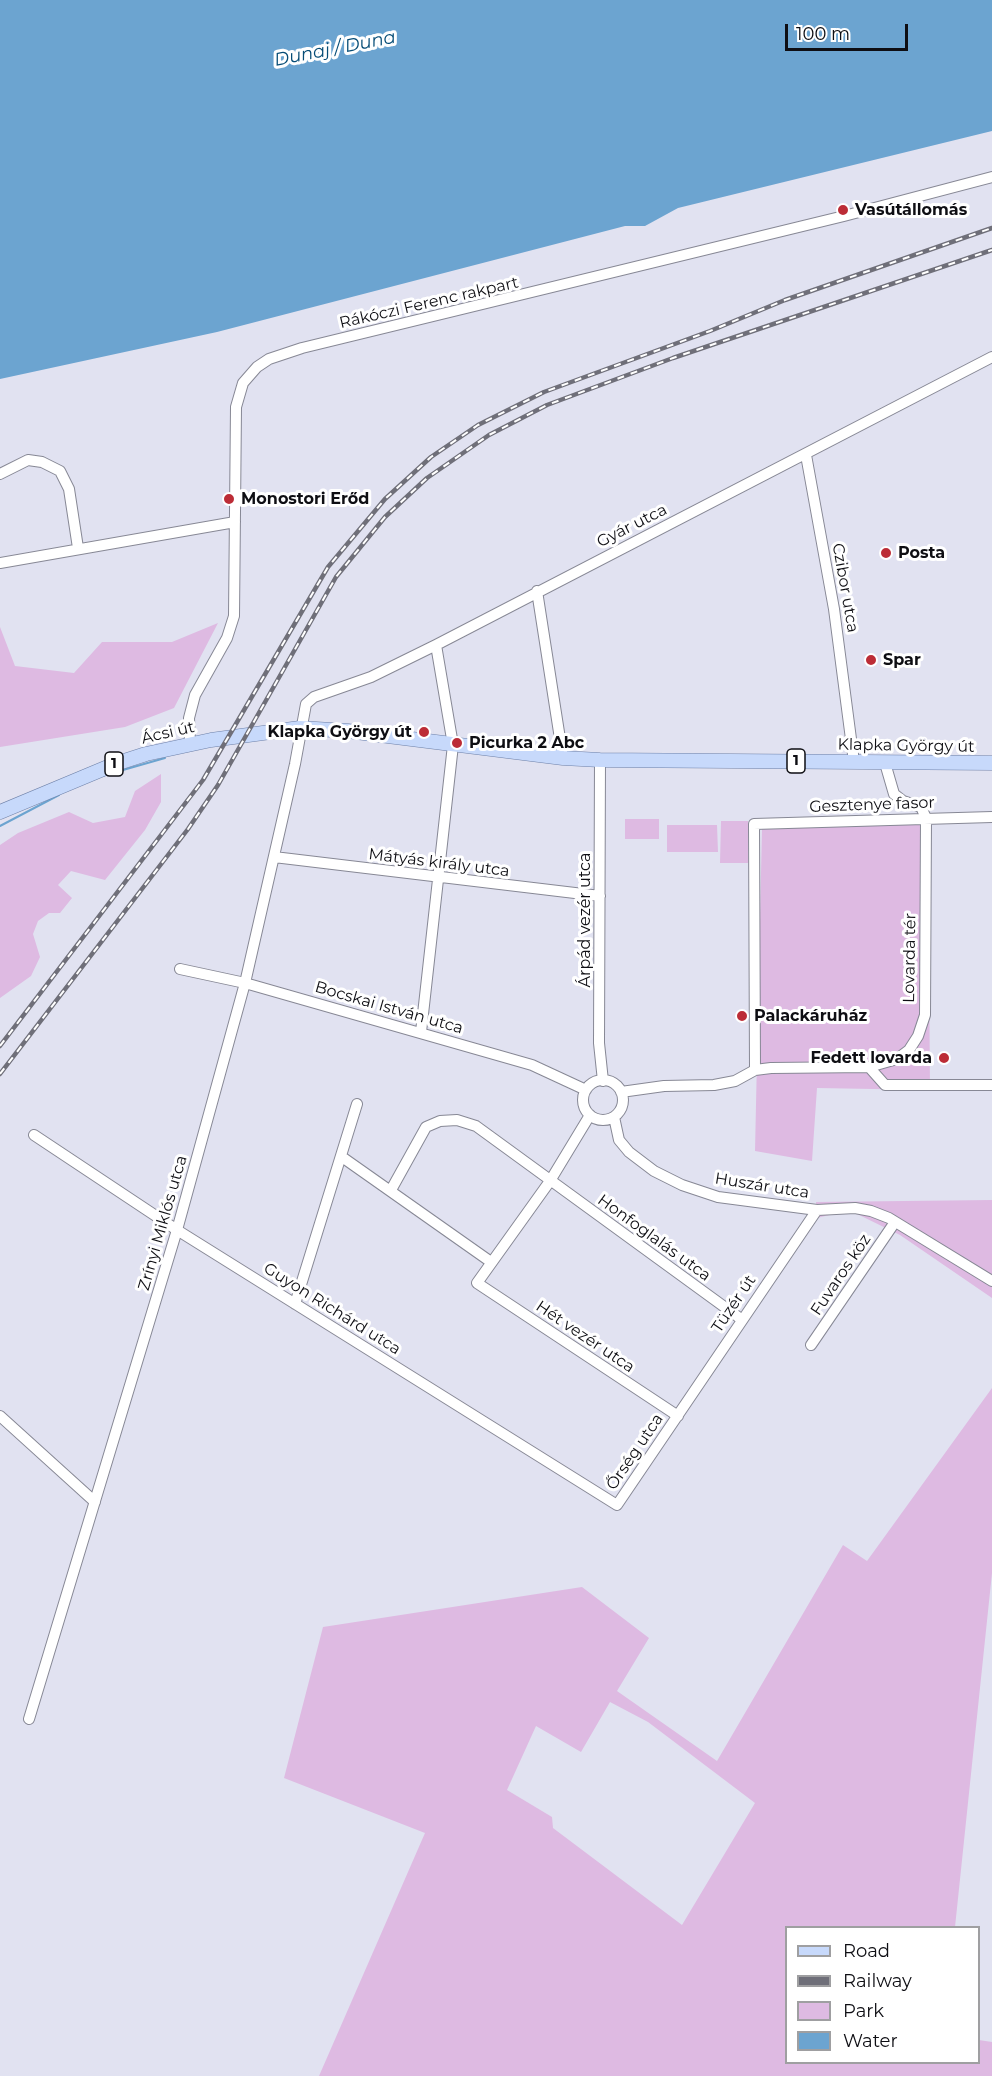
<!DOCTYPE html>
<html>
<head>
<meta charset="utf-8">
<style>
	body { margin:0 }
	#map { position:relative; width:992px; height:2076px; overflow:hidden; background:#e1e2f1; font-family:Montserrat,sans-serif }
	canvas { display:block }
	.legend { position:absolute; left:785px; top:1926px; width:195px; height:138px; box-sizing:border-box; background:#fff; border:2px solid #9f9fa1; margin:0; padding:8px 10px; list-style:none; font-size:18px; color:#0e0e13 }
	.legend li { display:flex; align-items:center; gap:12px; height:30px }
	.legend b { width:30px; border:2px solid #9f9fa1 }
	.scale { position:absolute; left:785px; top:24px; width:123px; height:27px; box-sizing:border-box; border:3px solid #0e0e13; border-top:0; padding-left:8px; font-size:18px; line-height:21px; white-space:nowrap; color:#0e0e13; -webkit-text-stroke:4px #fff; paint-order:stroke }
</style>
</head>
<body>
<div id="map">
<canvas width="992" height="2076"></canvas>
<ul class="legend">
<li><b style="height:8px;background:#c7d9fb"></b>Road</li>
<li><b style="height:8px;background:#6f6f79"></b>Railway</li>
<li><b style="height:16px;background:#debae2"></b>Park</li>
<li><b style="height:16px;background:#6ca4d0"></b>Water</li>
</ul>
<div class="scale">100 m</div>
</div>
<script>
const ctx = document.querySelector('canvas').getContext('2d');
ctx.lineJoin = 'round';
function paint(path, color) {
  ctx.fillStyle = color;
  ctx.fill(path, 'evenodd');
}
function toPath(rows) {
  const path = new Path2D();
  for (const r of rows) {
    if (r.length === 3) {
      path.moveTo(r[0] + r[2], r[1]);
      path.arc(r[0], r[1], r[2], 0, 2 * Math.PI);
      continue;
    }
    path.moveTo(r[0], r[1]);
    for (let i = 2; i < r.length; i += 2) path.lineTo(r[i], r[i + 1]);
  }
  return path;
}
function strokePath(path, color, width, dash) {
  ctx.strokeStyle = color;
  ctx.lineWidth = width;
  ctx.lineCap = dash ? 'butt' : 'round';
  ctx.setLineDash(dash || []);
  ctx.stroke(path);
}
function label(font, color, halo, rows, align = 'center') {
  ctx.font = font + ' Montserrat,sans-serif';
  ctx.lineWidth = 6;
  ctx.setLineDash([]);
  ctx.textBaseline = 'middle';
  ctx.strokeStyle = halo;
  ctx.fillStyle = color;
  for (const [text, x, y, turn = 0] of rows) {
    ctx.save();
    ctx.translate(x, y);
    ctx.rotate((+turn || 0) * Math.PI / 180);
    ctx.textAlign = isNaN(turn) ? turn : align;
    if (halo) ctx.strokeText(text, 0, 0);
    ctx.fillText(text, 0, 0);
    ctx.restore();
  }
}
paint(toPath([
	[218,623,174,708,125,727,0,747,0,627,15,666,74,673,102,642,172,642],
	[161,774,161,802,145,830,105,880,71,871,58,885,72,898,60,913,49,913,38,921,33,934,40,957,31,976,0,998,0,845,18,833,69,812,93,823,125,817,135,791],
	[625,819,659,819,659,839,625,839],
	[721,821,748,821,748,863,720,863],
	[928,823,930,1090,817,1088,812,1161,755,1151,762,827],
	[667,825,717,825,718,852,667,852],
	[992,1200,992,1298,900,1235,849,1210,817,1218,816,1202],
	[992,1388,992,1573,955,1927,786,1928,786,2062,978,2062,979,2040,992,2042,992,2076,319,2076,425,1833,284,1778,323,1627,582,1587,649,1638,617,1691,717,1761,843,1545,867,1561],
	[610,1702,648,1722,755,1803,682,1925,553,1828,552,1817,507,1790,536,1726,581,1752]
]), '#debae2');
paint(toPath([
	[0,0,992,0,992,131,678,208,645,226,625,226,217,332,0,379]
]), '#6ca4d0');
strokePath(toPath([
	[102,776,165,758],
	[0,826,59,795]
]), '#6ca4d0', 2);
const minor = toPath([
	[806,455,834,609,854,762],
	[0,474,28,460,42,462,60,471,69,489,78,548],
	[0,563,235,522],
	[537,591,563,758],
	[190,743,189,718,195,695,227,638,234,616,236,407,243,383,257,367,269,359,302,348,844,216,992,177],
	[600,760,599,1043,603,1081],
	[274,857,600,896],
	[180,969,245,983,532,1065,586,1090],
	[421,1032,453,745,436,645],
	[869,1067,885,1085,992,1085],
	[755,1070,754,824,992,817],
	[603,1100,20],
	[621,1092,664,1086,714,1085,735,1081,755,1070,771,1068,869,1067,897,1059,909,1050,918,1036,925,1015,926,818,921,807,903,801,894,794,885,763],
	[590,1115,550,1181,477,1283,678,1416],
	[614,1117,619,1140,629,1152,654,1171,682,1185,718,1197,817,1210,855,1208,871,1211,889,1218,992,1281],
	[34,1135,177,1230,617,1505,817,1210],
	[342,1157,491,1262],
	[391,1190,426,1127,440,1121,457,1120,476,1126,741,1319],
	[295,1304,357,1104],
	[811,1345,895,1222],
	[0,1416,95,1502],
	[29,1719,177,1230,245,983,295,764,306,704,314,697,371,677,436,645,992,357]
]);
const major = toPath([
	[0,812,115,764,146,754,211,740,300,728,348,731,563,758,600,760,992,763]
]);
strokePath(minor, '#878895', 12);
strokePath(major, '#6e81a8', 15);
strokePath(minor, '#fff', 10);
strokePath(major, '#c7d9fb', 14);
const rail = toPath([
	[0,1046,203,780,328,567,385,499,431,457,478,425,544,392,710,331,785,300,992,228],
	[0,1074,188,829,218,785,336,577,385,517,427,478,489,435,547,405,673,358,992,250]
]);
strokePath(rail, '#6f6f79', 4.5);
strokePath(rail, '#fff', 2, [7]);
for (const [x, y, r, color] of [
	[843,210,6,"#bc2c36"],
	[229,499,6,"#bc2c36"],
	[886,553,6,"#bc2c36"],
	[871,660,6,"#bc2c36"],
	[424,732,6,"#bc2c36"],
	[457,743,6,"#bc2c36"],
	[742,1016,6,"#bc2c36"],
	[944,1058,6,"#bc2c36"]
]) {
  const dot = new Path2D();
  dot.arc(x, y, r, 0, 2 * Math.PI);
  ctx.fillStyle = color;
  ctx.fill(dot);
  strokePath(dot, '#fff', 2);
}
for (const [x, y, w] of [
	[796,761,18],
	[114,764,18]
]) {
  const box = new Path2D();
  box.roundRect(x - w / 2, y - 12, w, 24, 4.5);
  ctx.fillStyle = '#fff';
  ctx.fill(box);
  strokePath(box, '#0e0e13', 1.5);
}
label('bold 15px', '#0e0e13', null, [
	["1",796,761],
	["1",114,764]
]);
label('bold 16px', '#0e0e13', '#fff', [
	["Vasútállomás",855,210],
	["Monostori Erőd",241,499],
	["Posta",898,553],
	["Spar",883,660],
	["Klapka György út",412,732,"right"],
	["Picurka 2 Abc",469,743],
	["Palackáruház",754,1016],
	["Fedett lovarda",932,1058,"right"]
], 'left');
label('16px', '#0e0e13', '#fff', [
	["Rákóczi Ferenc rakpart",429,303,-13],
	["Gyár utca",632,526,-27],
	["Czibor utca",845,588,80],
	["Ácsi út",168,733,-13],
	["Klapka György út",906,746,1],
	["Gesztenye fasor",872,805,-2],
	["Mátyás király utca",439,863,7],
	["Árpád vezér utca",585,920,-90],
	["Lovarda tér",910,958,-89],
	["Bocskai István utca",389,1008,16],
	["Huszár utca",762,1186,9],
	["Zrínyi Miklós utca",163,1223,-74],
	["Honfoglalás utca",654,1238,36],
	["Fuvaros köz",841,1275,-56],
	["Tüzér út",734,1304,-56],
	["Guyon Richárd utca",332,1309,32],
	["Hét vezér utca",585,1337,34],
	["Őrség utca",635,1452,-56]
]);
label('italic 18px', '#054c76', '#fff', [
	["Dunaj / Duna",335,49,-11]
]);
</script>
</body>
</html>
